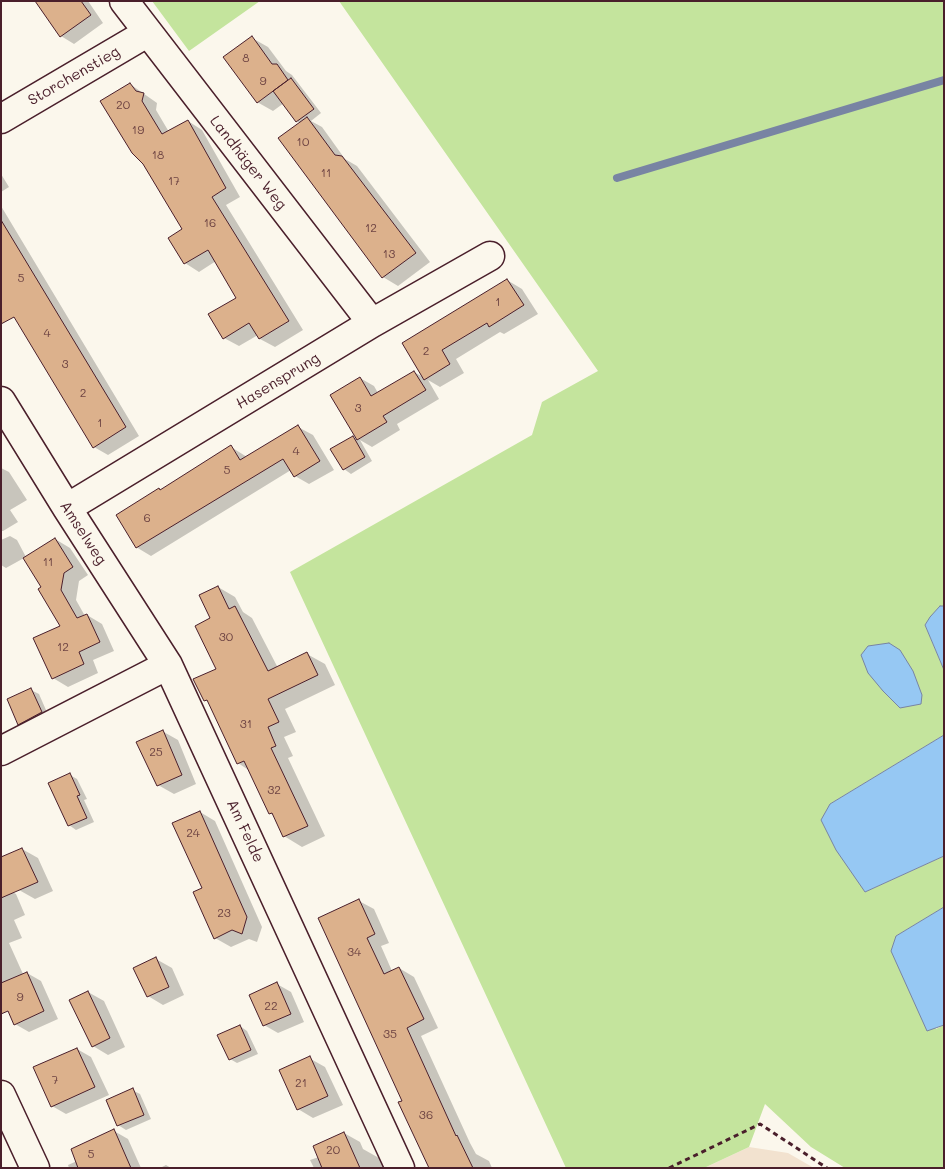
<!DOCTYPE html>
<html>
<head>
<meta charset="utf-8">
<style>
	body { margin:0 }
	#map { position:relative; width:945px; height:1169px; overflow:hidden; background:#fbf7ec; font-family:Mali,sans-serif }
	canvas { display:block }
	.frame { position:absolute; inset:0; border:2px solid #4a1f2b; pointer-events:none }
</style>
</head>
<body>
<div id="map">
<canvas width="945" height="1169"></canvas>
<div class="frame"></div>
</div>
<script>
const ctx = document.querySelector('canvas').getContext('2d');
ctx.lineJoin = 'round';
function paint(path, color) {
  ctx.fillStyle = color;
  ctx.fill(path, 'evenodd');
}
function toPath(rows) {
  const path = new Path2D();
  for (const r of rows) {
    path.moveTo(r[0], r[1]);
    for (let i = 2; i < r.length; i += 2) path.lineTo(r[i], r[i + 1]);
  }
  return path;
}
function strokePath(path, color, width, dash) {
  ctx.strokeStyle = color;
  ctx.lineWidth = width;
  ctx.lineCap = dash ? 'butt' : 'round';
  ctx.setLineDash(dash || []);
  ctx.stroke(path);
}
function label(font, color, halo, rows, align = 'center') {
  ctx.font = font + ' Mali,sans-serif';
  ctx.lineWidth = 4;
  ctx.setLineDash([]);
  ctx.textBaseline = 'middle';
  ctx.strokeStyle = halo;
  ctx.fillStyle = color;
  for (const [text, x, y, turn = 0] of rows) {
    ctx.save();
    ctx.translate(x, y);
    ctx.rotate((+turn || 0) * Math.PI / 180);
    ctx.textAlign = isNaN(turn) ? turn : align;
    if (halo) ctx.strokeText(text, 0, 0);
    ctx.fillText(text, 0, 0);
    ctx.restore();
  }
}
paint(toPath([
	[749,1147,788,1153,814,1168,704,1168]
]), '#f2e2cf');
paint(toPath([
	[152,1,260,1,189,51],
	[339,1,944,1,944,606,940,606,925,625,944,670,944,735,830,804,865,892,944,856,944,907,896,936,936,1029,944,1025,944,1168,845,1168,811,1147,765,1104,749,1147,704,1168,566,1168,290,572,532,435,542,402,598,371]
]), '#c4e49d');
const water = toPath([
	[940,606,944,606,944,670,925,625,930,617,940,606],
	[889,643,900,650,913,671,922,695,921,704,900,708,883,691,868,673,861,655,868,646,889,643],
	[944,735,944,856,865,892,836,850,821,820,830,804,944,735],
	[944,907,944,1025,927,1031,891,951,896,936,944,907]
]);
paint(water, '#96c8f3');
strokePath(water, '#7884a3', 1);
paint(toPath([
	[62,1,88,1,103,23,74,44,61,36,45,14],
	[252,38,268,47,286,71,292,75,321,113,311,121,322,127,345,159,357,166,430,262,398,286,383,277,300,123,297,121,284,103,273,111,257,102],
	[130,84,157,103,156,110,169,132,188,121,202,130,240,197,226,205,303,330,275,347,260,339,258,335,239,346,224,338,238,298,216,261,199,272,185,263,184,230],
	[1,174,9,187,1,192],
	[1,206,139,436,108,455,94,447,1,294],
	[507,280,522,289,538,314,504,334,500,332,456,359,464,373,440,387,428,380,439,399,397,424,400,430,372,447,360,440,372,461,351,474,344,469,353,437,358,440,331,395,360,378,374,386,378,393,414,372,425,378,404,343],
	[298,427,313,435,334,470,309,484,295,476,291,470,151,556,136,547,161,491,231,447,247,457],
	[1,468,9,472,27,500,10,510,18,522,3,531,1,531],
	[10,536,17,540,26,557,55,539,70,548,88,575,79,581,76,600,85,616,87,615,102,624,114,651,93,660,98,673,68,687,53,678,62,626,43,588,24,558,6,568,1,565,1,540],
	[218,587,235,597,243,612,252,618,278,668,307,654,325,664,335,685,285,709,296,732,284,737,293,756,288,758,325,836,302,847,284,836,274,816,270,813,250,771,238,763,210,703,205,700,218,669,212,619],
	[31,690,39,694,49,717,27,728,19,724],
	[162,731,178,740,196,784,174,794,158,785],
	[70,775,77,779,87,799,84,800,94,822,76,830,69,825],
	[200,812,215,821,262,927,257,942,249,939,231,947,215,938,203,889],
	[22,849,38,858,53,891,35,899,19,890],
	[1,886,16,894,25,915,14,920,22,938,9,943,23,974,27,973,41,981,58,1019,29,1032,15,1024,1,994],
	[359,901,374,909,389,943,381,946,392,971,399,968,414,977,438,1028,421,1036,470,1143,476,1154,489,1161,492,1168,434,1168,320,919],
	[156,959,172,968,184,995,163,1005,148,996],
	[277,984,291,992,304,1022,278,1033,264,1025],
	[88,992,104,1001,125,1047,108,1055,93,1046],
	[240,1026,247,1031,258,1054,237,1063,230,1059],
	[77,1049,91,1057,109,1095,66,1114,52,1106],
	[309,1058,325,1067,343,1105,313,1118,298,1109],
	[132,1090,140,1094,151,1119,126,1130,118,1125],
	[114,1131,128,1139,141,1168,69,1168,68,1165,77,1161],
	[344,1133,360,1142,363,1149,379,1158,384,1168,314,1168,310,1160,319,1157],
	[166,1165,171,1168,160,1168]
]), '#0003');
strokePath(toPath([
	[617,178,944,80]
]), '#7884a3', 8);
const building = toPath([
	[35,1,81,1,91,15,60,37,35,1],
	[252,36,272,64,277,64,288,80,257,103,223,57,252,36],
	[291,78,314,109,296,122,273,91,291,78],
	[130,83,136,91,144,93,142,101,162,134,188,120,226,188,212,197,289,321,259,339,249,323,223,339,208,314,236,298,208,250,184,264,168,238,182,229,143,164,132,153,100,101,130,83],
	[307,117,335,155,342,156,416,253,382,278,278,138,307,117],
	[1,220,126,427,93,448,14,317,1,324,1,220],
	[507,279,524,305,489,327,487,323,442,350,450,364,424,380,402,343,507,279],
	[414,371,426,390,383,416,387,422,357,440,330,395,360,377,371,396,414,371],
	[298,425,320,461,294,477,283,459,136,548,116,515,159,488,160,490,231,445,240,460,298,425],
	[353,436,365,457,343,470,330,449,353,436],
	[55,538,73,567,64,573,61,590,77,618,87,614,100,642,79,652,84,664,52,679,33,638,60,626,38,589,41,587,23,558,55,538],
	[218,586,229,609,235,606,268,671,307,652,318,675,268,699,279,722,268,727,276,746,271,748,308,826,283,837,272,813,269,814,244,761,237,764,207,700,204,701,193,679,216,669,195,626,210,618,199,595,218,586],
	[31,688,42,712,18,725,7,699,31,688],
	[163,730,182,775,157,786,136,742,163,730],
	[70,773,80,795,77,796,87,818,68,826,48,783,70,773],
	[200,811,247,917,242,934,232,930,214,939,193,892,202,888,172,823,200,811],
	[22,848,38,882,1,898,1,857,22,848],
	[359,899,375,934,367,938,384,974,399,967,424,1019,407,1028,456,1136,457,1135,473,1168,429,1168,398,1102,402,1101,318,918,359,899],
	[156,957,169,987,147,997,133,968,156,957],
	[27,972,44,1011,14,1025,8,1011,1,1014,1,983,27,972],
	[277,982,291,1014,263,1026,249,995,277,982],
	[88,991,110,1038,92,1047,69,1000,88,991],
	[240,1025,251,1050,229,1060,217,1035,240,1025],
	[77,1048,95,1087,51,1107,33,1067,77,1048],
	[310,1056,328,1096,297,1110,279,1070,310,1056],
	[133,1088,144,1115,117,1126,106,1100,133,1088],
	[114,1129,131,1168,78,1168,71,1149,114,1129],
	[344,1132,360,1168,322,1168,313,1146,344,1132]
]);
paint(building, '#dcb18c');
strokePath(building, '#4a1f2b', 1);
const street = toPath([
	[124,1,372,323],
	[1,119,147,33],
	[1,401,67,508,168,665,400,1168],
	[67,508,372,323,490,256],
	[1,751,168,665],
	[1,1095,35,1168]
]);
strokePath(street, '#4a1f2b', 31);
strokePath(toPath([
	[669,1168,760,1124,827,1168]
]), '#4a1f2b', 3, [5, 4]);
strokePath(street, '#fbf7ec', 28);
label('12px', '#6e4443', null, [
	["8",246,58],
	["9",263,81],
	["20",123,105],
	["19",138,130],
	["10",303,142],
	["18",158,155],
	["11",326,173],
	["17",174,181],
	["16",210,223],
	["12",371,228],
	["13",389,254],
	["5",21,278],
	["1",498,302],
	["4",47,333],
	["2",426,351],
	["3",65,364],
	["2",83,393],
	["3",358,408],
	["1",100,423],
	["4",296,451],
	["5",227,470],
	["6",147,518],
	["11",48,562],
	["30",226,637],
	["12",63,647],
	["31",246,724],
	["25",156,752],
	["32",274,790],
	["24",193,833],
	["23",224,913],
	["34",354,952],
	["9",20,997],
	["22",271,1006],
	["35",390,1034],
	["7",55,1080],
	["21",301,1083],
	["36",426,1115],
	["20",333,1150],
	["5",91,1154]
]);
label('15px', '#4a1f2b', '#fbf7ec', [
	["Storchenstieg",74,76,-30],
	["Landhäger Weg",248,163,52],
	["Hasensprung",278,381,-31],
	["Amselweg",83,533,57],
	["Am Felde",245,831,65]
]);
</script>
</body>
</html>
